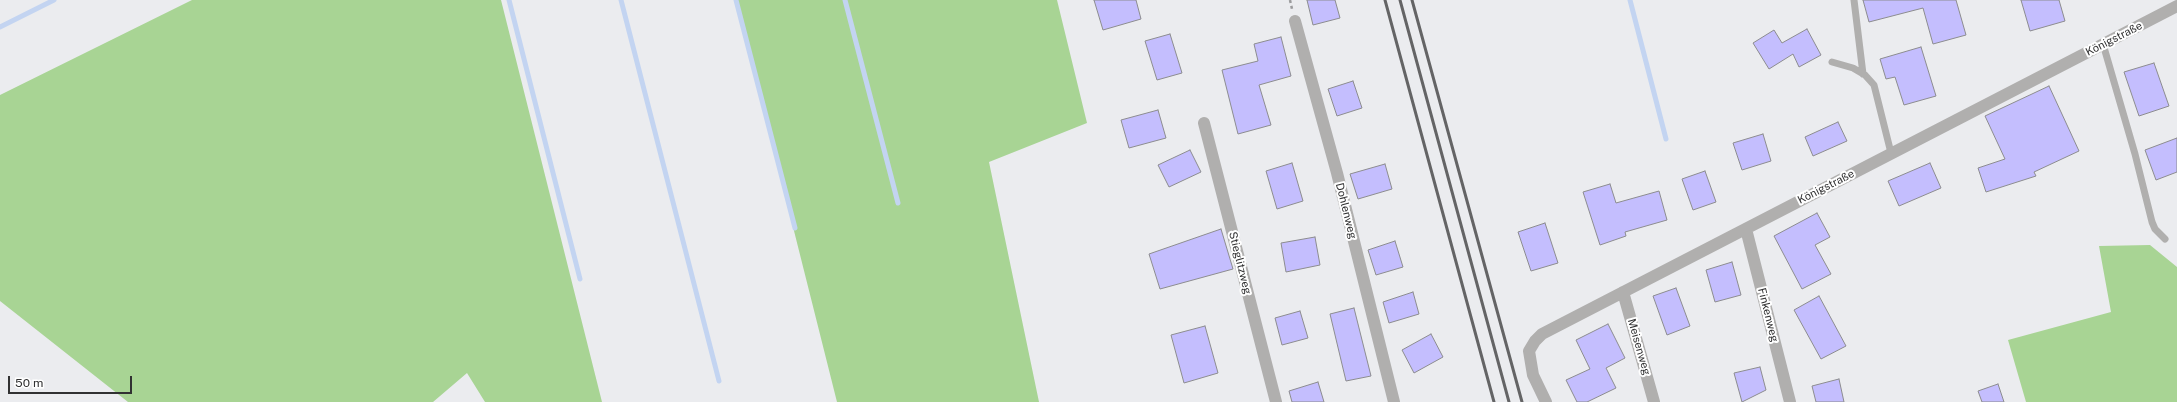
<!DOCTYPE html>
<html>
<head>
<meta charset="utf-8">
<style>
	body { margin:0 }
	#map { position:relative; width:2177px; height:402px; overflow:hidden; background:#ebecef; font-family:"Public Sans",sans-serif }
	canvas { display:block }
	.scale { position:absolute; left:8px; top:376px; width:124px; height:18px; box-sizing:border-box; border:2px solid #313132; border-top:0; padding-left:5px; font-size:12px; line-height:14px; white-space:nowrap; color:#313132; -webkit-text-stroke:3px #fff; paint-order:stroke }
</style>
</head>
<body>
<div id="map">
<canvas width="2177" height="402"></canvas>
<div class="scale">50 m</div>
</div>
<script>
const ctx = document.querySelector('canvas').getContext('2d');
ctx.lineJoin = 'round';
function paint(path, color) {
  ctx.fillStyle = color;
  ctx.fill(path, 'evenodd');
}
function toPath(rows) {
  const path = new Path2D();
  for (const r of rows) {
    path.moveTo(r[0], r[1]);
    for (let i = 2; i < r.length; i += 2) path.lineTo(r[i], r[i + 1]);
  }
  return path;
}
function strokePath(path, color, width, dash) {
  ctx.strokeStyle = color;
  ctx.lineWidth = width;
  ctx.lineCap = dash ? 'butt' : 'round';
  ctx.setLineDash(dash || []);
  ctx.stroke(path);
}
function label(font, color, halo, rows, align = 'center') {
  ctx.font = font + ' "Public Sans",sans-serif';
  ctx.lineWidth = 4;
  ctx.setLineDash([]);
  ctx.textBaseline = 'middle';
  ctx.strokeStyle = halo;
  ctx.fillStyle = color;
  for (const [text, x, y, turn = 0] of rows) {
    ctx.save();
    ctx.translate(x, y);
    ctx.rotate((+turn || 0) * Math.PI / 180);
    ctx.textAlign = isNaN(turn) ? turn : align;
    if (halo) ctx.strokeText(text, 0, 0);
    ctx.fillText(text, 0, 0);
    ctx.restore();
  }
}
paint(toPath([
	[192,0,501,0,602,402,485,402,467,373,433,402,128,402,0,301,0,95],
	[736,0,1057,0,1087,123,989,162,1039,402,837,402],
	[2150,245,2177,267,2177,402,2026,402,2008,340,2111,312,2099,246]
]), '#a8d494');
strokePath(toPath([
	[509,0,580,279],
	[621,0,719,381],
	[736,0,795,228],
	[845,0,898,203],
	[1630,0,1666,139],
	[0,27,54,0]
]), '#c3d4f1', 5);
const building = toPath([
	[1094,0,1136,0,1141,19,1103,30,1094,0],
	[1307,0,1335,0,1340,18,1313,25,1307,0],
	[1863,0,1956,0,1966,35,1933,44,1923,8,1869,22,1863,0],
	[2021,0,2059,0,2065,21,2030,31,2021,0],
	[1807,29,1821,55,1799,67,1793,54,1769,69,1753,43,1774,30,1782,43,1807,29],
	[1170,34,1182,73,1157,80,1145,41,1170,34],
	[1281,37,1291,76,1259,85,1271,125,1238,134,1222,70,1258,61,1254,44,1281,37],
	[1921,47,1936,96,1904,105,1895,77,1886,79,1880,59,1921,47],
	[2154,63,2169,106,2139,116,2124,72,2154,63],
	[1353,81,1362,108,1337,116,1328,89,1353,81],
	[2049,86,2079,151,2034,172,2036,176,1986,192,1978,168,2005,159,1985,116,2049,86],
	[1158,110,1166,138,1129,148,1121,120,1158,110],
	[1838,122,1847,141,1813,156,1805,137,1838,122],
	[1763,134,1771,161,1742,170,1733,143,1763,134],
	[2177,138,2177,172,2156,180,2145,150,2177,138],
	[1190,150,1201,172,1169,187,1158,165,1190,150],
	[1292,163,1303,201,1277,209,1266,171,1292,163],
	[1930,163,1941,188,1899,206,1888,181,1930,163],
	[1385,164,1392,189,1358,199,1350,174,1385,164],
	[1705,171,1716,202,1693,210,1682,179,1705,171],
	[1610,184,1616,203,1659,191,1667,220,1625,232,1626,236,1600,245,1583,192,1610,184],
	[1817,213,1830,237,1815,245,1831,274,1802,289,1774,236,1817,213],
	[1545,223,1558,263,1531,271,1518,232,1545,223],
	[1221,229,1233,269,1160,289,1149,254,1221,229],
	[1315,237,1320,265,1286,272,1281,243,1315,237],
	[1395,241,1403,267,1376,275,1368,250,1395,241],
	[1732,262,1741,295,1715,302,1706,270,1732,262],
	[1676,288,1690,326,1667,335,1653,296,1676,288],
	[1413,292,1419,314,1389,323,1383,302,1413,292],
	[1819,296,1846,346,1821,359,1794,310,1819,296],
	[1354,308,1371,376,1346,381,1330,314,1354,308],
	[1300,311,1308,338,1282,345,1275,318,1300,311],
	[1608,324,1625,358,1606,368,1616,388,1587,402,1577,402,1566,380,1590,369,1576,340,1608,324],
	[1205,326,1218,373,1184,383,1171,335,1205,326],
	[1431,334,1443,357,1414,373,1402,350,1431,334],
	[1760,367,1766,390,1742,402,1734,373,1760,367],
	[1839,379,1844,402,1816,402,1812,386,1839,379],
	[1318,382,1324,402,1292,402,1289,391,1318,382],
	[1998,384,2004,402,1982,402,1978,391,1998,384]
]);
paint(building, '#c4befe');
strokePath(building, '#8c8c8f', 1);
strokePath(toPath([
	[1290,0,1292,9]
]), '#9b9b9d', 2.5, [3, 3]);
strokePath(toPath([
	[1854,0,1863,74],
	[2103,44,2135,154,2152,222,2155,229,2165,239],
	[1832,62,1853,68,1865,75,1874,85,1891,153]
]), '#b0afae', 7);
strokePath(toPath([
	[1295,21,1337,173,1394,402],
	[1204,123,1276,402],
	[1746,229,1790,402],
	[1623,292,1654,402],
	[1546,402,1533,375,1529,351,1535,341,1542,334,2177,6]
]), '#b0afae', 12);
strokePath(toPath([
	[1385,0,1494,402],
	[1400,0,1509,402],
	[1412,0,1522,402]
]), '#646465', 3);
label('11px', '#313132', '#fff', [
	["Königstraße",2114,39,-27],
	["Königstraße",1826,187,-27],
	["Dohlenweg",1346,211,76],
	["Stieglitzweg",1240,263,76],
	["Finkenweg",1768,315,76],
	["Meisenweg",1639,347,74]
]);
</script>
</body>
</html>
